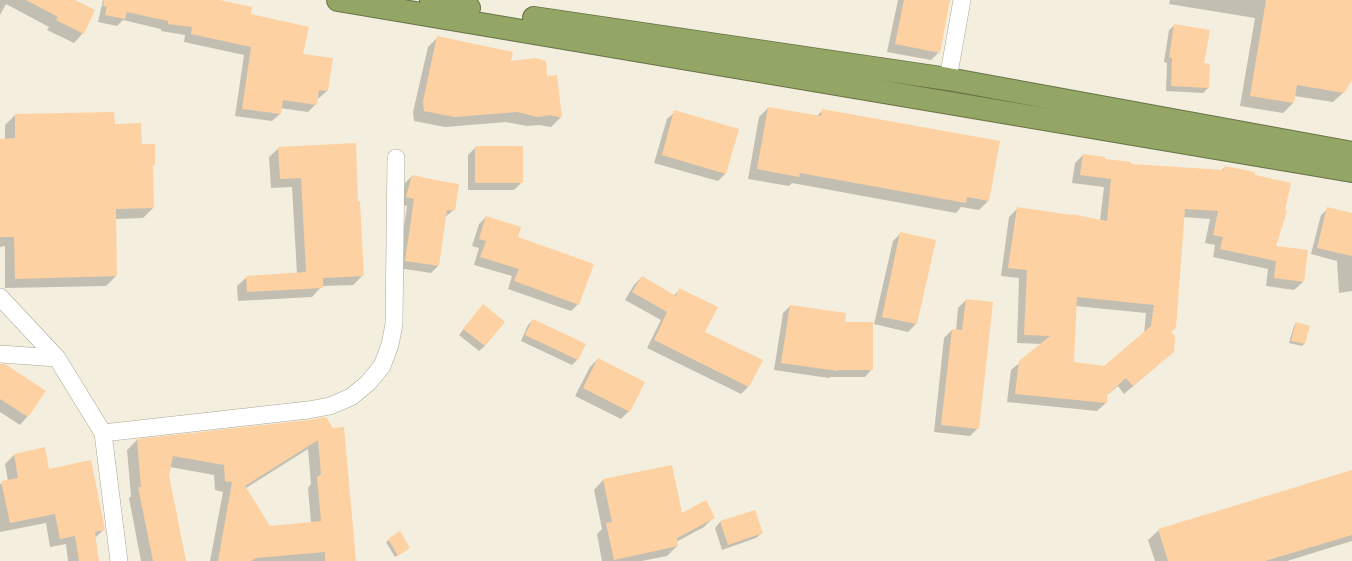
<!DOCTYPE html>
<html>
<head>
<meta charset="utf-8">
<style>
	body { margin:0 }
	canvas { display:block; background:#f3eedd }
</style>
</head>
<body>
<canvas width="1352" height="561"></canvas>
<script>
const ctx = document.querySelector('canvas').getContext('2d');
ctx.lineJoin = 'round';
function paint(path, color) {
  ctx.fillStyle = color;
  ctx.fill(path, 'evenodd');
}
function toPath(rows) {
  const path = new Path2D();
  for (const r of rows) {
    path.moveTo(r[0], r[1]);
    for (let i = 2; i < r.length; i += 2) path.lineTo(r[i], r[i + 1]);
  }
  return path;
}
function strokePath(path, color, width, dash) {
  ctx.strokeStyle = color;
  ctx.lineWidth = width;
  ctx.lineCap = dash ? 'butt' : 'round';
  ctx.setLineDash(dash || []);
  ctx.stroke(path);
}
paint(toPath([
	[0,0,73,0,83,33,74,43,47,30,49,27,6,4,0,15],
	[103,0,215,0,249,15,302,54,327,91,319,98,317,98,316,104,308,112,280,108,280,114,272,121,235,116,244,55,184,42,185,35,161,31,161,29,123,20,117,26,98,22],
	[898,0,949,0,939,52,931,60,887,52],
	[1170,0,1352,0,1352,78,1344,92,1333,102,1294,96,1293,103,1283,113,1240,106,1255,18,1169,4],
	[1175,25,1203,64,1208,88,1203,93,1166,91,1167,63,1164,62,1169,30],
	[438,37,510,62,546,77,561,117,551,127,539,125,527,126,506,122,445,127,414,121,413,112,428,47],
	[768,108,817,116,823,110,988,201,979,210,961,207,956,213,792,183,789,186,748,179,759,117],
	[675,112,726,173,718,181,654,163,667,119],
	[15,115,114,125,141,145,154,165,152,167,153,208,143,218,115,219,116,276,106,286,5,288,5,246,0,247,0,140,5,140,5,125],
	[476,147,522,182,514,190,468,190,468,155],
	[279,148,357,202,363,275,353,285,322,286,312,297,238,301,237,286,247,277,297,274,292,187,271,188,269,157],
	[1083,155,1130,165,1221,171,1225,167,1274,246,1303,282,1294,290,1266,286,1268,269,1213,257,1215,245,1205,243,1210,219,1183,217,1170,332,1173,352,1124,394,1118,386,1106,396,1106,403,1097,411,1007,402,1011,370,1042,344,1017,343,1019,278,1001,276,1009,217,1017,209,1100,221,1104,187,1072,183,1075,163],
	[1075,306,1146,313,1144,334,1105,367,1073,363],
	[412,176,454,210,445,217,438,266,431,273,398,268,407,206,400,204,405,183],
	[1328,209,1352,214,1352,291,1339,293,1337,261,1311,254,1321,215],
	[486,217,517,237,578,304,571,311,508,289,512,276,474,265,479,248,472,246,479,224],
	[901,233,916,324,908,332,874,324,893,241],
	[642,277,673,296,680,290,704,332,748,387,741,394,647,348,661,320,625,300,634,285],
	[966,300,978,428,970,436,934,432,944,338,952,330,956,331,958,308],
	[790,306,844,323,872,369,865,377,830,377,829,378,774,370,783,313],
	[478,311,485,346,479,351,459,335],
	[533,320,584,344,577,360,572,365,521,341,528,325],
	[1296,323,1309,326,1304,344,1302,346,1289,343,1294,326],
	[598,359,629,411,621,419,575,396,590,367],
	[0,364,44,391,27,417,20,425,0,412],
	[326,418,355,561,210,561,223,492,215,490,214,475,170,467,168,475,185,561,141,561,129,498,131,496,127,450,137,440,309,421],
	[308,449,311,484,308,488,311,523,270,527,246,488],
	[14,455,48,470,104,529,95,538,98,561,68,561,66,544,50,547,46,523,0,532,0,484,8,481,5,464],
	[1352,472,1352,541,1287,561,1155,561,1148,540,1159,530],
	[603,480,681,514,714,517,704,527,676,542,677,546,667,556,642,561,602,561,597,534,602,529,594,490],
	[720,522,762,533,756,538,722,550,715,528],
	[400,533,407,550,395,557,386,542]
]), '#0003');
paint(toPath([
	[26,0,75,0,95,10,84,34,56,20,58,17],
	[104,0,220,0,252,7,251,14,309,27,303,54,333,58,328,91,319,90,317,105,283,100,281,114,242,109,251,47,191,34,192,27,168,24,168,21,127,12,125,19,105,15,107,7,103,6],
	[904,0,950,0,940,53,895,44],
	[1266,0,1352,0,1352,80,1344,93,1297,85,1294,103,1250,96],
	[1174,24,1210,30,1204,63,1210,64,1209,88,1171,86,1172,58,1169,57],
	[437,36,513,52,511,61,536,58,546,61,547,76,557,75,562,118,550,115,538,117,517,112,455,117,424,111,423,101],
	[768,107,821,116,822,109,1000,141,989,201,967,197,966,203,800,173,799,177,757,169],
	[674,110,739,129,726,174,662,155],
	[114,112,115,124,141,123,142,144,155,144,155,165,153,165,154,208,116,209,117,276,15,279,14,237,0,237,0,139,15,138,15,114],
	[356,143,358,201,360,201,364,276,323,278,323,288,247,292,246,276,306,272,301,178,280,179,278,147],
	[475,146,523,146,523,183,475,183],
	[1083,154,1105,157,1105,159,1131,162,1131,164,1224,170,1224,166,1255,172,1255,175,1291,183,1285,210,1287,211,1276,246,1308,250,1304,282,1274,278,1276,261,1220,249,1223,237,1213,235,1218,211,1185,209,1176,328,1171,332,1175,336,1174,352,1133,386,1126,378,1107,395,1107,403,1015,394,1019,361,1050,336,1024,335,1027,270,1008,268,1017,207,1071,215,1071,214,1107,221,1111,179,1080,175],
	[1077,297,1154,305,1151,326,1104,366,1074,362],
	[412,175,440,181,459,184,455,211,447,210,439,266,405,261,414,199,406,197],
	[1327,207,1352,213,1352,256,1317,248],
	[486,216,521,227,518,237,594,264,579,305,514,281,519,269,480,257,486,241,479,239],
	[900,232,936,240,917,324,882,317],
	[642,276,676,296,679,288,718,307,705,332,763,360,749,387,654,340,667,312,632,292],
	[966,299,993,302,979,429,941,425,952,329,962,330],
	[483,304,505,322,485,346,463,329],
	[790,305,846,313,845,322,873,322,873,370,838,370,838,371,781,363],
	[533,319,586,344,578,360,525,335],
	[1296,322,1310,326,1305,344,1291,341],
	[598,358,645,382,630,412,583,388],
	[0,364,5,364,46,391,28,417,0,399],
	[326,417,333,428,344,427,356,561,325,561,325,552,256,558,251,561,218,561,232,482,225,481,224,465,173,456,169,475,186,561,153,561,138,487,141,487,137,439,309,420],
	[318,440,321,474,317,477,321,521,270,526,245,486],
	[45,447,49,469,91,460,105,530,95,532,99,561,79,561,75,536,60,539,55,514,10,523,1,481,18,478,14,454],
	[672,465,682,513,706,500,715,518,677,538,678,546,614,560,606,523,612,522,603,479],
	[1352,470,1352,535,1265,561,1168,561,1158,529],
	[755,510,763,533,728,545,720,521],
	[400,531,410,548,398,556,388,539]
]), '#fdd1a1');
const street = toPath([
	[948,79,962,0],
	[0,297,57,358,103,433,119,561],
	[0,354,57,358],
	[103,433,308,410,330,406,351,397,368,383,382,366,390,345,394,324,396,158]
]);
const highway = toPath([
	[338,0,1352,171],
	[431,0,469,8],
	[534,18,948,79,1352,153]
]);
strokePath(street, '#aca797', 18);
strokePath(highway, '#677246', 24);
strokePath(street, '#fff', 17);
strokePath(highway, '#94a665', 22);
</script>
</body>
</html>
